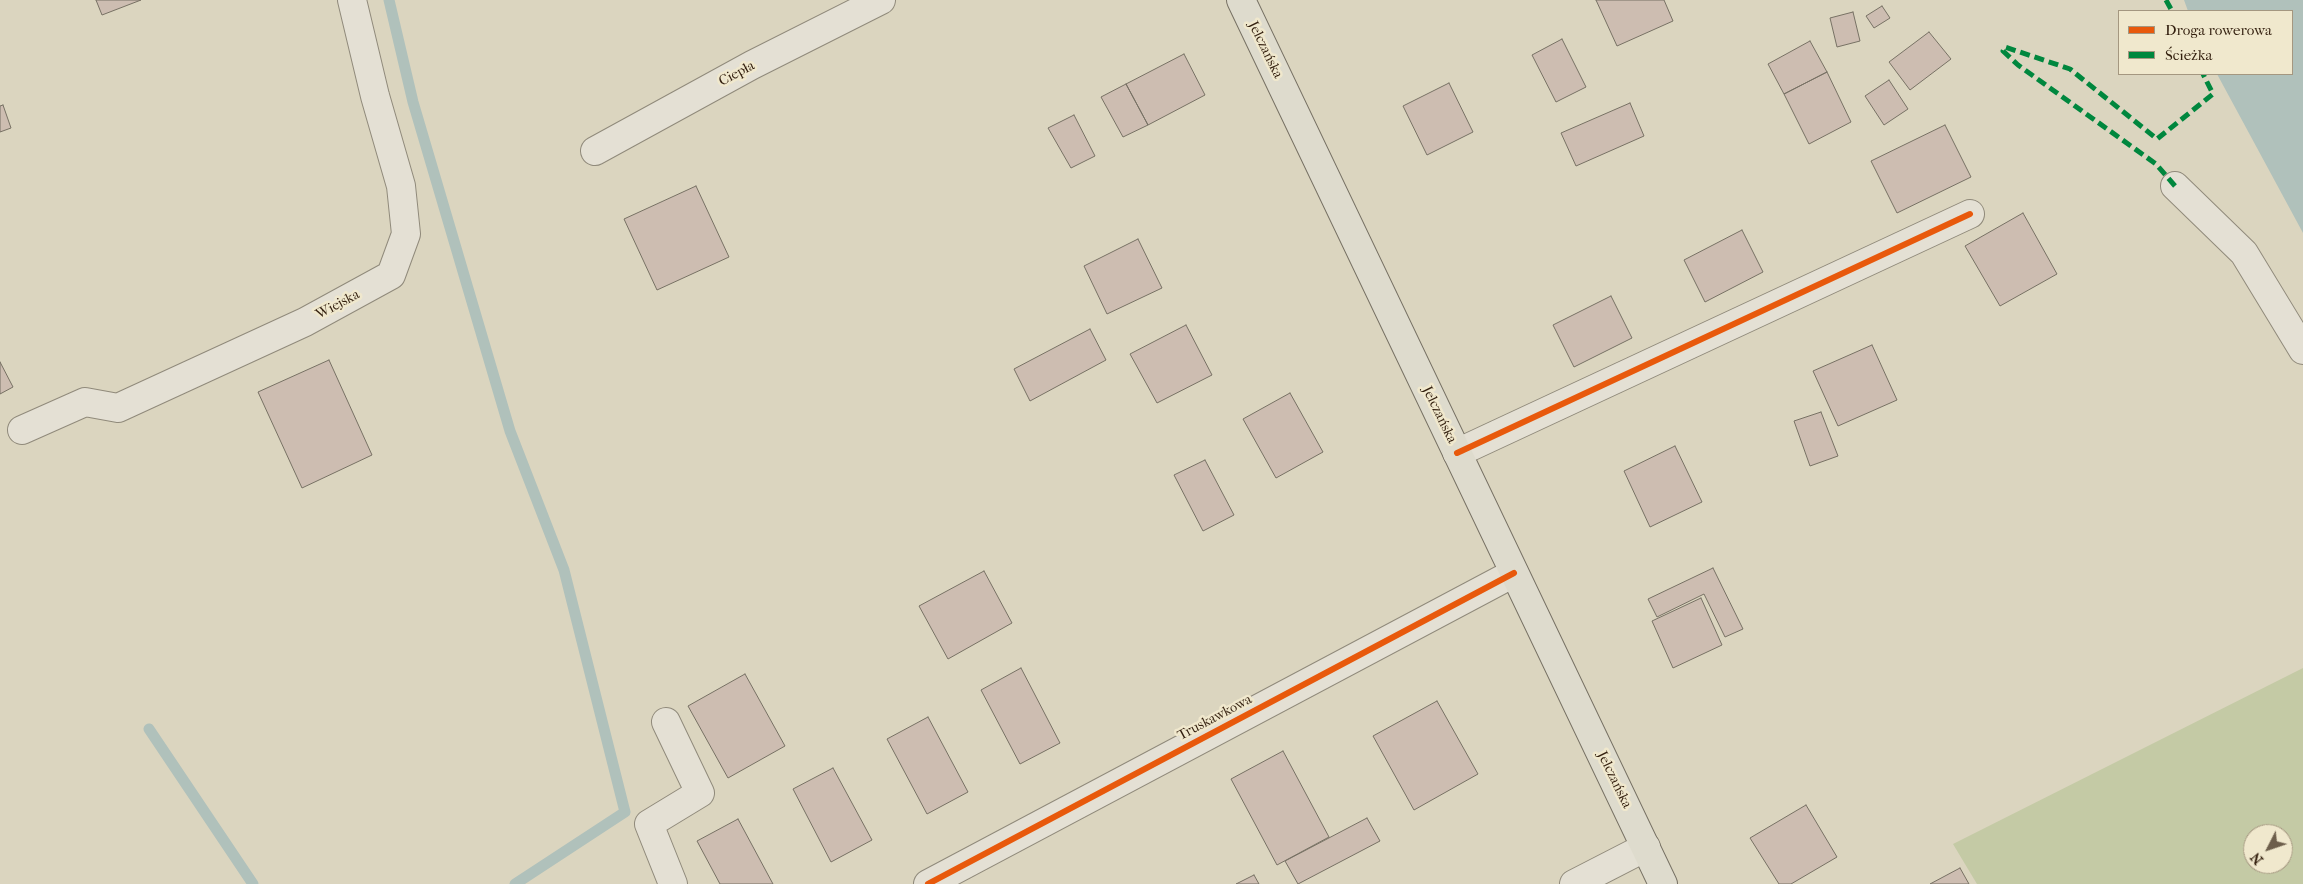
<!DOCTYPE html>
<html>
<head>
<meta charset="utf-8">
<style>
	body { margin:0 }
	#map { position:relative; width:2303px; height:884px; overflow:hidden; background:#dbd5bf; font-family:"IM FELL French Canon",serif }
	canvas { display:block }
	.legend { position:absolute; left:2118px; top:10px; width:175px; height:65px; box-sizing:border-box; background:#f0e8cd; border:1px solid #a49780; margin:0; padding:6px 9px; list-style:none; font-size:15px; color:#321e0d }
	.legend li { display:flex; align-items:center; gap:10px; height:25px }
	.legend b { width:25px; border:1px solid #a49780 }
	.north { position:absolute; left:2243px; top:824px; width:50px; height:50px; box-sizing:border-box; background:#f0e8cd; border:1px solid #a49780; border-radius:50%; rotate:229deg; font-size:14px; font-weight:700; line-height:20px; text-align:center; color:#321e0d }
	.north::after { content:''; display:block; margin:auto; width:18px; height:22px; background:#6d5e4b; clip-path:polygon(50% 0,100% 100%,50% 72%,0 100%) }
</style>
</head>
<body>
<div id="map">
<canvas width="2303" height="884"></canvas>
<ul class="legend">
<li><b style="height:6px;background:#e8590c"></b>Droga rowerowa</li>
<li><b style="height:6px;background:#00873e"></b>Ścieżka</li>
</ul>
<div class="north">N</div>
</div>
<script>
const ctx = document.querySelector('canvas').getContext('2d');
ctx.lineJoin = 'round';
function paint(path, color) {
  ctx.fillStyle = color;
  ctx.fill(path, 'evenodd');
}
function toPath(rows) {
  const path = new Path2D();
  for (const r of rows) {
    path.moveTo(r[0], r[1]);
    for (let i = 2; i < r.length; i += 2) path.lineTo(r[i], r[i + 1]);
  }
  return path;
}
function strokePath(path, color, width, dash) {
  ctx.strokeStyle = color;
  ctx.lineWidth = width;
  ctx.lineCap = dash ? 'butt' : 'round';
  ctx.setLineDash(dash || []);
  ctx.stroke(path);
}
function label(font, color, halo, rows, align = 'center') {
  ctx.font = font + ' "IM FELL French Canon",serif';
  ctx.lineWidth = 5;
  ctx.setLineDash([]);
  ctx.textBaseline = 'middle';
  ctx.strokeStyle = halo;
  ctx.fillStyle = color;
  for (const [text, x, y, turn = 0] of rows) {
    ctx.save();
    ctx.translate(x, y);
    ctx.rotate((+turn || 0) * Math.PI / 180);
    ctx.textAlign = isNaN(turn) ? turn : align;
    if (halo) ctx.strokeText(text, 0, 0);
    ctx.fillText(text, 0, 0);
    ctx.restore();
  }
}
paint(toPath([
	[2303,668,2303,884,1977,884,1953,844],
	[2253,834,2283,834,2283,864,2253,864]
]), '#c4caa5');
paint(toPath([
	[2184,0,2303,0,2303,233,2217,74,2292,74,2292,11,2188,11]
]), '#b0c1bb');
strokePath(toPath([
	[389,0,413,102,510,431,564,570,625,812,515,884],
	[149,729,253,884]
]), '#b0c1bb', 11);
const building = toPath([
	[96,0,141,0,102,15,96,0],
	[1596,0,1664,0,1673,21,1617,46,1596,0],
	[1882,6,1890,18,1874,28,1866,16,1882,6],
	[1853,12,1860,41,1837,47,1830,18,1853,12],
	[1929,32,1951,59,1910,90,1889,62,1929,32],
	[1562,39,1586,87,1556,102,1532,55,1562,39],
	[1810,41,1827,72,1784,94,1768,64,1810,41],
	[1184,54,1205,95,1148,125,1126,84,1184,54],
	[1827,72,1851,122,1809,144,1784,94,1827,72],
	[1889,80,1908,109,1884,125,1865,96,1889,80],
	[1449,83,1473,132,1427,155,1403,106,1449,83],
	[1126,84,1148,125,1123,137,1101,97,1126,84],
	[1630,103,1644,136,1576,166,1561,133,1630,103],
	[3,105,11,128,0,132,0,106,3,105],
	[1074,115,1095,156,1071,168,1048,128,1074,115],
	[1945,125,1971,177,1897,213,1871,161,1945,125],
	[696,186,729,257,657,290,624,219,696,186],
	[2023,213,2057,274,2000,306,1965,246,2023,213],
	[1742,230,1763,272,1705,302,1684,260,1742,230],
	[1138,239,1162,288,1107,314,1084,266,1138,239],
	[1611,296,1632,338,1574,367,1553,325,1611,296],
	[1186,325,1212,375,1157,403,1130,354,1186,325],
	[1090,329,1106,360,1030,401,1014,369,1090,329],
	[1872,345,1897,400,1838,426,1813,371,1872,345],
	[329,360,372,455,302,488,258,392,329,360],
	[0,362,13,387,0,394,0,362],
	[1290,393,1323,452,1276,478,1243,419,1290,393],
	[1821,412,1838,456,1810,466,1794,421,1821,412],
	[1675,446,1702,502,1650,527,1624,471,1675,446],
	[1205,460,1234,515,1203,531,1174,475,1205,460],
	[1713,568,1743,629,1725,637,1704,594,1657,617,1648,599,1713,568],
	[984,571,1012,623,948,659,919,606,984,571],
	[1701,598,1722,645,1673,668,1652,621,1701,598],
	[1021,668,1060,743,1020,764,981,690,1021,668],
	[745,674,785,746,728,778,688,706,745,674],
	[1437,701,1478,774,1414,810,1373,736,1437,701],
	[928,717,968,792,927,814,887,739,928,717],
	[1283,751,1329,837,1277,865,1231,779,1283,751],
	[833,768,872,840,831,862,793,789,833,768],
	[1806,805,1837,857,1791,884,1779,884,1750,838,1806,805],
	[1367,818,1380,841,1298,884,1285,861,1367,818],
	[738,819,773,884,720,884,697,841,738,819],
	[1960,868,1969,884,1930,884,1960,868],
	[1254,875,1259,884,1236,884,1254,875]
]);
paint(building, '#cdbdb1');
strokePath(building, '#777164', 1);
const minor = toPath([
	[595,151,752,65,881,0],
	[2175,186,2244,253,2303,350],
	[22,430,85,402,118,408,305,322,391,275,406,234,401,186,375,96,352,0],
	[1457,453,1970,214],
	[666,722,700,793,649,824,673,884],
	[928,884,1514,573],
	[1574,884,1646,847]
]);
const major = toPath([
	[1241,0,1663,884]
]);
strokePath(minor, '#908a7b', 30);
strokePath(major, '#777164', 30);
strokePath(minor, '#e4e0d4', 28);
strokePath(major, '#dedbcd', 28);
strokePath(toPath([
	[2166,0,2172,11],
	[2175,186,2156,164,2018,65,2003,51,2005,47,2070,69,2157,139,2213,94,2203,74]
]), '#00873e', 5, [10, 5]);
strokePath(toPath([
	[1457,453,1970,214],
	[928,884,1514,573]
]), '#e8590c', 6);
label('14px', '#321e0d', '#f0e8cd', [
	["Jelczańska",1265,50,64],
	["Ciepła",737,74,-28],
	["Wiejska",338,305,-28],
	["Jelczańska",1439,415,64],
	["Truskawkowa",1215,718,-28],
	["Jelczańska",1614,780,64]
]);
</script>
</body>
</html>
